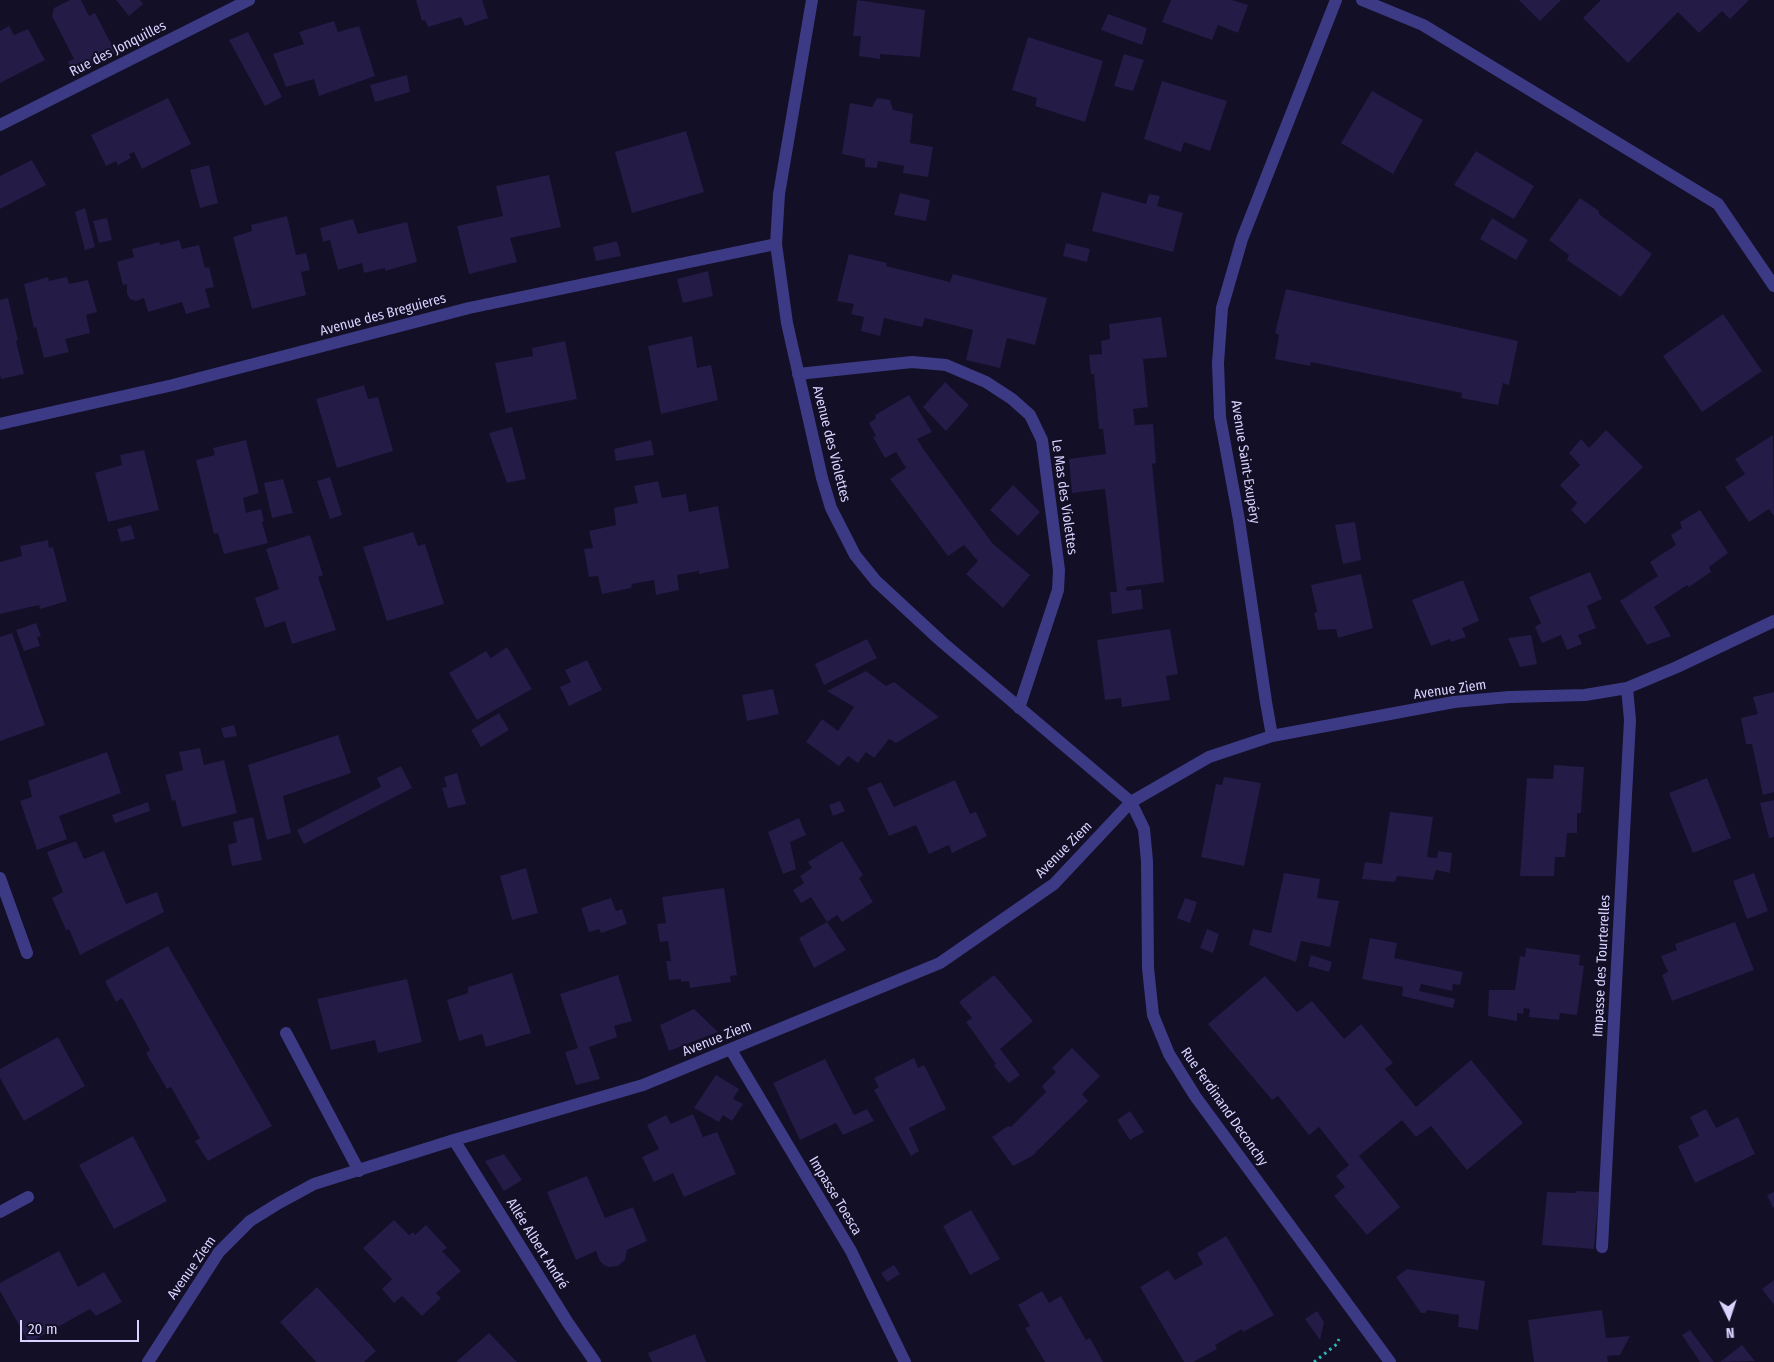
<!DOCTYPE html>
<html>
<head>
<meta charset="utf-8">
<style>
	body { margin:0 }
	#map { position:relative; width:1774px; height:1362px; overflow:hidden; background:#130f26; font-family:"Fira Sans Condensed",sans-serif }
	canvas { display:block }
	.north { position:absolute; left:1704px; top:1292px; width:50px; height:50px; -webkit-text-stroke:4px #130f26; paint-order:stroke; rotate:176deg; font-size:14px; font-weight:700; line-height:20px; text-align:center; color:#d9d4ff }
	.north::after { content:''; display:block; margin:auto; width:18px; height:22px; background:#d9d4ff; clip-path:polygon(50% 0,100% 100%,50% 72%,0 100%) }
	.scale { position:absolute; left:20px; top:1320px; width:119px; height:22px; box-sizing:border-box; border:2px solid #d9d4ff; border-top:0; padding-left:6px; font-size:15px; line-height:18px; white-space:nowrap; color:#d9d4ff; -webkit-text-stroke:4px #130f26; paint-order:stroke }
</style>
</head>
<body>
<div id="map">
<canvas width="1774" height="1362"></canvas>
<div class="north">N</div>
<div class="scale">20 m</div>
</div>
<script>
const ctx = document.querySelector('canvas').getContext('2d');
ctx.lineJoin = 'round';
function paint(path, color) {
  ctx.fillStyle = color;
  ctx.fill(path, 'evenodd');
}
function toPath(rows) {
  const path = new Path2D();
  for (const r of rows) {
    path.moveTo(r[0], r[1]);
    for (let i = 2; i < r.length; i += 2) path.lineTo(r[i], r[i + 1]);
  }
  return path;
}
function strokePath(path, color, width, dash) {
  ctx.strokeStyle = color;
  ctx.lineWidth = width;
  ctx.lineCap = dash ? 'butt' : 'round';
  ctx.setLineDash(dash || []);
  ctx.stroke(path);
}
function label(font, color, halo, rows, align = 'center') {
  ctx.font = font + ' "Fira Sans Condensed",sans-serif';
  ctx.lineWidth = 4;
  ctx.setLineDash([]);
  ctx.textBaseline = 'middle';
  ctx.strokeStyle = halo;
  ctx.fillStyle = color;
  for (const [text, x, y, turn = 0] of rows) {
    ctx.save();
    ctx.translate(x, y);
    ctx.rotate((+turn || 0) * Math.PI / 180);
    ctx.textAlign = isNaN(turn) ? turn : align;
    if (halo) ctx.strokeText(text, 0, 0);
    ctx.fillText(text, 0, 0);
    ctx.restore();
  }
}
paint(toPath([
	[70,0,81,0,89,16,95,13,116,53,73,74,68,62,74,59,52,16,54,8],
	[116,0,140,0,143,4,129,16],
	[416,0,482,0,488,18,465,26,461,17,428,27,425,20,422,21],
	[857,0,925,10,920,57,880,54,880,59,859,56,861,36,853,36],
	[1171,0,1232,0,1248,5,1238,33,1218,25,1212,40,1162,22],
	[1519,0,1561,0,1540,21],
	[1601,0,1749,0,1730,19,1722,11,1699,33,1678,12,1628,63,1583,18],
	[1108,14,1147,28,1142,45,1101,30],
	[334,21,338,32,359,26,375,76,319,96,314,79,286,87,273,54,304,44,299,32],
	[9,26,14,35,28,29,45,60,0,83,0,31],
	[248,32,282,97,265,106,229,40],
	[1028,37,1103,61,1085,122,1035,106,1037,98,1012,90],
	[1124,54,1144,60,1133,91,1114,86],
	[407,75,410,92,375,102,370,85],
	[1162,81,1227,101,1210,151,1184,142,1181,152,1144,139],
	[1372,91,1423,120,1393,174,1341,143],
	[168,98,191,144,142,169,134,152,129,154,131,158,118,165,116,161,106,166,91,135],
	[877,98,890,100,893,110,913,114,910,143,933,147,928,177,903,173,904,166,878,161,877,168,865,167,865,159,842,154,850,103,872,107],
	[686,131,704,192,632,213,615,152],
	[1476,151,1534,186,1514,219,1454,185],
	[32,160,46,185,0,209,0,176],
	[209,165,218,203,200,208,190,170],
	[549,175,561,227,510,238,517,262,469,274,457,226,503,216,496,186],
	[1102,192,1146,204,1149,194,1160,196,1157,206,1183,213,1173,252,1092,231],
	[900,193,930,200,926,221,894,215],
	[1580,198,1599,211,1599,214,1652,254,1621,297,1567,260,1569,255,1549,240],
	[85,208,95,247,85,250,75,212],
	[287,216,296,255,306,253,310,270,301,272,306,295,252,309,233,237,252,231,251,225],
	[107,218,112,240,99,243,93,221],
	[1492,218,1528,240,1516,260,1480,239],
	[353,219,358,234,407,222,417,262,385,271,385,268,364,273,362,263,338,270,330,240,323,242,320,228],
	[179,240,182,249,199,245,205,268,209,267,214,287,205,289,210,307,186,314,182,302,148,312,144,298,136,301,130,299,127,294,127,284,123,285,117,262,134,257,132,249,159,242,160,245],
	[617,241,621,256,596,261,593,247],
	[1066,243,1090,249,1087,262,1063,256],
	[849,254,887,263,886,266,950,282,953,274,1047,298,1035,345,1007,338,1000,368,966,360,973,330,925,318,922,327,884,318,880,336,861,331,864,317,851,314,854,304,837,301],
	[708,271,713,296,683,303,677,279],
	[48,277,49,281,67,277,69,284,88,280,97,312,86,315,90,333,65,339,69,352,44,358,36,327,34,328,24,284],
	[1286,289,1518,341,1509,385,1503,383,1498,405,1461,398,1462,393,1311,362,1310,366,1275,359,1279,335,1275,333],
	[8,298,18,340,16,341,24,374,1,379,0,374,0,300],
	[1723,314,1762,371,1702,412,1663,356],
	[1161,317,1167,357,1143,359,1148,407,1133,409,1135,425,1153,424,1156,463,1152,464,1164,582,1126,587,1127,591,1141,589,1143,609,1112,614,1110,592,1117,592,1105,489,1072,493,1069,459,1106,454,1103,429,1099,429,1094,374,1091,374,1089,355,1102,354,1101,341,1110,339,1109,324],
	[692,336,697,368,711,365,718,400,661,414,648,346],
	[565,341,577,399,506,413,495,363,533,356,532,348],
	[945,382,969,405,946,431,923,407],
	[364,385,368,399,378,397,393,451,337,468,316,399],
	[909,395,932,432,917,439,926,453,993,544,1030,575,1003,608,966,574,978,561,964,545,948,556,890,479,906,468,896,452,885,458,873,437,876,436,869,423,876,418,875,415],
	[512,427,526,479,507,483,489,433],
	[1606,430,1643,467,1585,524,1571,510,1577,503,1560,485,1580,465,1569,453,1581,439,1589,448],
	[1773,435,1774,516,1769,509,1749,522,1725,487,1745,474,1735,459],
	[246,440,259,493,243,498,246,513,261,509,264,521,262,522,268,543,224,554,218,533,214,534,196,460,215,455,213,448],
	[651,440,654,455,616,461,614,449],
	[144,450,159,510,108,522,95,473,122,465,120,455],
	[330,477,342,515,330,519,317,481],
	[283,479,293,513,272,518,264,483],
	[658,481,662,498,686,494,689,512,718,506,729,568,699,574,699,571,677,575,679,590,656,595,654,580,632,584,631,588,602,594,598,576,589,577,584,549,593,548,589,531,616,525,614,508,638,503,634,486],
	[1013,485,1040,512,1018,536,990,510],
	[1700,510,1728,553,1709,567,1711,572,1689,587,1687,585,1654,607,1671,636,1647,645,1620,601,1658,576,1650,562,1676,545,1671,535,1682,528,1680,522],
	[1355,522,1361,560,1343,564,1335,525],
	[131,525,135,539,121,542,117,529],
	[413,532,418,546,425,544,444,604,387,621,363,547],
	[310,535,323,575,318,577,336,630,292,644,285,621,265,628,255,598,279,589,266,549],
	[48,540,49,548,53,547,67,601,40,609,39,605,0,614,0,562,22,556,20,546],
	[1590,572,1602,599,1587,606,1596,628,1578,635,1582,644,1567,650,1561,635,1542,643,1535,627,1541,623,1529,597],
	[1361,574,1373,628,1338,638,1336,629,1318,630,1314,613,1317,612,1311,585],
	[1463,580,1479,621,1462,628,1466,637,1451,642,1450,639,1431,646,1412,600],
	[36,623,41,636,37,637,40,646,24,651,16,630],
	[1170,629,1178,674,1166,676,1170,700,1122,707,1121,698,1105,700,1097,640],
	[12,633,45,725,0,741,0,637],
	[1531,635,1537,664,1520,667,1508,638],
	[867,639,877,658,824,685,815,664],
	[507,647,532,689,477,720,449,673,486,651,491,658],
	[587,660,602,690,569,706,560,687,571,682,565,670],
	[866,671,886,686,894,682,939,717,896,743,889,739,874,758,866,752,858,763,848,756,839,766,806,742,822,719,838,731,854,707,827,691],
	[773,689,779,714,747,721,742,695],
	[1774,692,1774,792,1763,795,1752,744,1746,744,1741,718,1758,714,1753,697],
	[499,713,509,730,481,747,471,730],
	[234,725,237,736,224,738,221,728],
	[338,735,351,773,283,796,291,833,267,840,248,765],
	[200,748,204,765,224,760,237,813,182,827,175,800,172,801,165,775,183,770,179,752],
	[107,752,121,793,59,816,67,839,37,850,20,801,32,797,28,781],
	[1554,765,1584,767,1581,813,1577,813,1577,833,1567,833,1565,857,1555,857,1554,876,1520,876,1527,778,1553,779],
	[401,766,412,788,304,844,297,830,381,787,377,778],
	[457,773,466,804,448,808,442,788,447,787,444,777],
	[1224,777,1261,783,1244,866,1201,857,1216,784,1222,785],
	[1707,778,1731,838,1693,853,1669,793],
	[955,780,970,814,976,812,987,836,952,853,949,845,929,854,916,825,889,836,867,788,881,782,894,807],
	[1774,800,1774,837,1769,838,1760,803],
	[840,801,845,811,833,816,829,805],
	[148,802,150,811,115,823,112,815],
	[1390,812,1433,817,1427,857,1437,858,1438,851,1452,853,1450,873,1436,870,1433,880,1397,876,1395,882,1362,879,1365,862,1382,864],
	[253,817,262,860,232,866,228,845,237,842,233,822],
	[799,818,806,835,790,842,796,869,783,874,768,832],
	[76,841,84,859,104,851,126,904,157,892,164,912,80,955,69,929,66,930,52,898,63,892,47,852],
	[842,841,863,875,859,878,873,902,842,922,837,915,827,922,811,897,801,903,793,890,804,883,800,876,812,868,808,862],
	[526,868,538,913,512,920,500,876],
	[1284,873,1320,879,1317,898,1339,901,1330,947,1301,941,1296,962,1249,945,1253,929,1271,933],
	[1754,873,1768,911,1747,919,1733,881],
	[724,888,737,975,730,976,731,982,690,988,689,981,681,982,681,979,669,980,666,961,671,961,668,941,660,942,657,924,666,923,662,897],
	[611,898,616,911,622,909,627,924,601,933,599,929,589,932,581,908],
	[1185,898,1197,902,1190,923,1177,918],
	[827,922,846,950,814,968,799,938],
	[1735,922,1754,970,1672,1001,1662,975,1668,972,1661,956,1677,950,1675,944],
	[1207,929,1219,934,1213,953,1200,948],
	[1370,938,1397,943,1394,958,1463,972,1460,985,1453,984,1452,991,1421,984,1419,991,1455,999,1453,1008,1402,996,1403,987,1362,979],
	[168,946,272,1126,208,1161,195,1141,200,1138,171,1087,167,1089,146,1053,150,1050,122,998,116,1002,105,981],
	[1526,948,1580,955,1579,965,1584,966,1577,1015,1560,1013,1559,1020,1529,1017,1530,1009,1524,1008,1523,1014,1517,1013,1517,1021,1488,1016,1489,990,1515,990,1520,956,1525,957],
	[1311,955,1332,962,1329,972,1308,966],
	[512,973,531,1033,486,1047,482,1034,459,1041,447,1000,468,993,468,987],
	[618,975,632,1021,614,1026,617,1037,589,1047,600,1079,576,1085,565,1052,578,1048,560,994],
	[994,975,1033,1021,1000,1049,1020,1075,1009,1083,994,1066,996,1064,966,1022,972,1018,959,1002],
	[1265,976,1297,1012,1312,1001,1344,1039,1361,1024,1393,1063,1385,1069,1416,1107,1471,1060,1523,1123,1467,1170,1431,1126,1416,1137,1402,1120,1359,1156,1400,1207,1367,1235,1334,1196,1345,1187,1336,1176,1349,1165,1319,1127,1309,1135,1278,1096,1272,1100,1208,1024],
	[407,979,422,1042,378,1053,375,1040,331,1050,317,999],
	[694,1009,718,1032,669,1051,660,1025],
	[58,1037,85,1086,24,1121,0,1078,0,1069],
	[1072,1048,1100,1076,1082,1094,1088,1101,1032,1156,1013,1166,992,1137,1008,1126,1011,1127,1046,1092,1042,1086,1056,1072,1052,1068],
	[914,1058,918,1068,924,1065,946,1109,909,1128,919,1151,911,1156,874,1090,879,1087,874,1078],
	[825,1059,854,1115,867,1109,874,1121,843,1135,836,1123,800,1140,773,1083],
	[716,1075,739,1089,733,1099,743,1104,732,1121,723,1115,719,1122,694,1108],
	[1706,1109,1716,1128,1738,1117,1755,1154,1695,1183,1678,1146,1699,1136,1690,1117],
	[1130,1111,1144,1132,1130,1140,1117,1120],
	[693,1114,703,1137,717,1132,736,1174,684,1197,673,1173,654,1182,642,1157,659,1149,647,1125,666,1115,671,1124],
	[133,1136,167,1201,114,1229,79,1165],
	[504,1154,522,1180,504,1191,485,1161],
	[587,1176,605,1218,633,1207,647,1241,627,1250,625,1260,618,1266,609,1267,604,1265,600,1261,596,1251,576,1260,547,1192],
	[1576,1191,1599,1192,1594,1249,1542,1245,1547,1192,1576,1193],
	[1774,1192,1774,1207,1773,1208,1767,1195],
	[971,1210,1000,1259,970,1275,943,1226],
	[394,1220,409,1235,413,1232,415,1235,426,1225,447,1248,442,1251,461,1271,436,1293,441,1298,422,1316,402,1296,394,1303,382,1289,392,1279,363,1248],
	[1226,1236,1274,1315,1243,1332,1242,1329,1215,1345,1217,1349,1193,1362,1184,1362,1140,1287,1168,1270,1175,1280,1203,1264,1197,1253],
	[59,1251,78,1287,104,1272,122,1302,96,1316,90,1309,29,1343,0,1291,0,1283],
	[894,1265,900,1274,887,1282,881,1273],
	[1407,1269,1485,1281,1478,1330,1458,1327,1459,1315,1427,1310,1425,1313,1421,1313,1396,1277],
	[1774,1280,1774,1305,1762,1289],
	[317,1287,376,1351,364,1362,316,1362,280,1322],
	[1042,1291,1049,1303,1061,1296,1086,1340,1090,1338,1103,1362,1045,1362,1025,1328,1030,1326,1018,1305],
	[1602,1310,1606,1338,1630,1336,1620,1355,1607,1356,1608,1362,1534,1362,1528,1320],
	[1317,1311,1324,1322,1320,1340,1305,1319],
	[1690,1330,1714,1362,1700,1362,1682,1335],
	[489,1333,517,1362,456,1362],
	[695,1334,706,1362,652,1362,648,1353],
	[1742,1345,1755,1361,1720,1362]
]), '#241b47');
strokePath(toPath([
	[1314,1362,1337,1344,1339,1339]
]), '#2fb8b0', 3, [2.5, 4]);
strokePath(toPath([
	[812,0,779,194,776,244,787,323,822,478,831,508,855,555,876,581,942,642,1131,802,1144,829,1147,861,1148,968,1153,1015,1169,1054,1195,1096,1390,1362],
	[1362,0,1423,25,1718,204,1774,286],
	[0,125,249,0],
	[798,374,912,362,946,365,986,382,1012,399,1030,415,1042,440,1059,570,1058,590,1019,708],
	[0,424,173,385,469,308,776,244],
	[1272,736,1266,702,1239,520,1220,417,1218,363,1222,308,1242,239,1336,0],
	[0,878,27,953],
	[286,1033,359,1171],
	[731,1050,851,1251,905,1362],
	[454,1140,568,1323,595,1362],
	[0,1212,28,1197],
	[1602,1247,1630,720,1627,688],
	[148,1362,219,1252,250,1221,279,1203,314,1184,454,1140,643,1085,940,963,1054,884,1131,802,1209,757,1272,736,1454,702,1509,697,1585,695,1627,688,1677,667,1774,621]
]), '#3d3a85', 12);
label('14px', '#d9d4ff', '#130f26', [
	["Rue des Jonquilles",118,49,-27],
	["Avenue des Breguieres",383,315,-15],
	["Avenue des Violettes",831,444,76],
	["Avenue Saint-Exupéry",1245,462,81],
	["Le Mas des Violettes",1064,497,82],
	["Avenue Ziem",1450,690,-8],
	["Avenue Ziem",1064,850,-45],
	["Impasse des Tourterelles",1602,966,-87],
	["Avenue Ziem",717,1039,-22],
	["Rue Ferdinand Deconchy",1224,1107,55],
	["Impasse Toesca",835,1196,59],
	["Allée Albert André",537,1244,58],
	["Avenue Ziem",192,1268,-55]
]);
</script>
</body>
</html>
